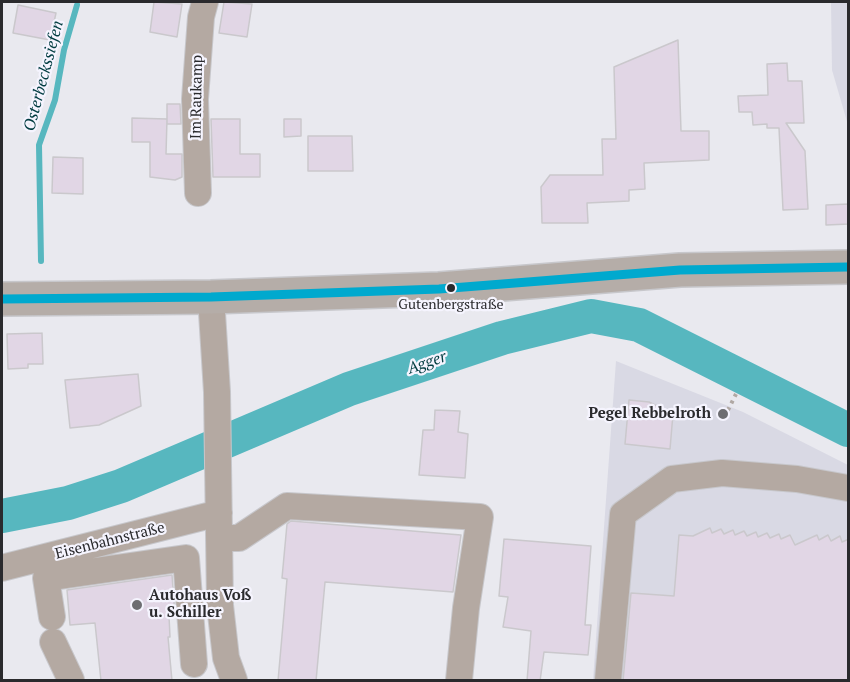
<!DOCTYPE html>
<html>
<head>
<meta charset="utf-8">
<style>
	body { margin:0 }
	#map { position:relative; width:850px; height:682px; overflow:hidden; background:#e9e9ef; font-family:"PT Serif",serif }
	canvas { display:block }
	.frame { position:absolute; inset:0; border:3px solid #2a2a2d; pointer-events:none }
</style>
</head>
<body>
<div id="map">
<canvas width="850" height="682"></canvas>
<div class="frame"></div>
</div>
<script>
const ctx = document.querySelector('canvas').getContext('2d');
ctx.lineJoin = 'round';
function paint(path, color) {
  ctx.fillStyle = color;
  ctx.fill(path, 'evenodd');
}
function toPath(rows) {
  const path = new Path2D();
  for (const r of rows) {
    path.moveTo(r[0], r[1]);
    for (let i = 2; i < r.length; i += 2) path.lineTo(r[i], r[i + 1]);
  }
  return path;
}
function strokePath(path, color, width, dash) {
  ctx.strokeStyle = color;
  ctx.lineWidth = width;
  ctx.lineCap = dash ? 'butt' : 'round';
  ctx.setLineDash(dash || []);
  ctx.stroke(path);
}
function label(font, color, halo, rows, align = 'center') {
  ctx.font = font + ' "PT Serif",serif';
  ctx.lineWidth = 4.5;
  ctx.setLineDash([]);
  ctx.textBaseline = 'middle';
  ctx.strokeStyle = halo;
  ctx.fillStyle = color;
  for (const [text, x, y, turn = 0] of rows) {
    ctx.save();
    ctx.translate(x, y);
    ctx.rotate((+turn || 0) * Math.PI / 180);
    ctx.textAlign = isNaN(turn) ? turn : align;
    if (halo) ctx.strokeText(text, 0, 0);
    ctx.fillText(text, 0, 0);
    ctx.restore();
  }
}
paint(toPath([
	[831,2,848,2,848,125,832,70],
	[616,361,743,412,848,465,848,680,593,680]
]), '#d9d9e4');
strokePath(toPath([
	[41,261,39,145,55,100,64,50,77,5]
]), '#57b7bf', 6);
strokePath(toPath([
	[2,516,68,503,121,486,349,389,502,338,591,316,639,325,848,430]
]), '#57b7bf', 34);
const building = toPath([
	[154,2,182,4,177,37,150,32,154,2],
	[224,2,252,4,247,37,219,33,224,2],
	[18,5,56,13,50,40,13,33,18,5],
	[678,40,681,131,709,131,709,160,644,163,645,189,629,190,629,201,587,203,588,223,542,223,541,187,550,175,603,175,602,139,616,139,614,67,678,40],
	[787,63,788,81,802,81,804,123,786,123,805,151,808,209,783,210,779,128,767,128,767,124,753,125,752,112,739,112,738,96,768,95,767,64,787,63],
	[167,104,180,104,181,124,167,124,167,104],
	[132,118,167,119,166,154,182,154,182,177,175,180,150,177,150,142,132,142,132,118],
	[211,119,240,119,240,154,260,154,260,177,213,177,211,119],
	[284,119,301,119,301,136,284,137,284,119],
	[308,136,352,136,353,171,308,171,308,136],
	[53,157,83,158,83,194,52,193,53,157],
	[849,204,849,224,826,225,826,205,849,204],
	[42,333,43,364,28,364,28,368,8,369,7,334,42,333],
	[138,374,141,406,99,425,70,428,65,380,138,374],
	[629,400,649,402,673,414,670,449,625,444,629,400],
	[435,410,460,411,458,432,468,434,465,478,419,475,423,430,434,430,435,410],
	[291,521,461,535,453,592,325,582,316,681,278,681,287,579,282,578,287,524,291,521],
	[710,528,712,533,721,529,724,534,733,530,735,535,744,531,747,536,756,532,758,537,767,533,770,538,779,534,781,539,790,535,795,545,817,535,819,540,828,535,831,541,840,536,842,542,849,539,849,681,623,681,631,593,674,596,679,535,693,536,710,528],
	[504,539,591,546,585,625,591,625,588,655,544,652,540,681,527,681,531,631,503,627,508,597,499,596,504,539],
	[172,575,175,615,169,616,170,637,168,637,172,681,101,681,95,623,70,625,67,590,172,575]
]);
paint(building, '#e1d6e5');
strokePath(building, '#cac8cc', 1.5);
const minor = toPath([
	[198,193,195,99,201,17,205,2],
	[211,297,217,392,220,605,226,658,234,680],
	[220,538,239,538,287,506,480,517,466,608,459,680],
	[2,568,219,513],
	[52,617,46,578,186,558,194,664],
	[53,642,71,680],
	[608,680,623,514,672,479,722,473,797,479,848,488]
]);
const major = toPath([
	[2,299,211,297,439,289,680,270,848,267]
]);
strokePath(minor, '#c7c7cb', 28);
strokePath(major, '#c7c7cb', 36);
strokePath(toPath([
	[728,410,736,394]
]), '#b0a8a3', 4, [3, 4.5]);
strokePath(minor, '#b4a9a2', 26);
strokePath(major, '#b5ada8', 33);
strokePath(toPath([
	[2,299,211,297,439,289,680,270,848,267]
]), '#00a9ce', 9);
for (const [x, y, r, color] of [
	[451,288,5,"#2a2a2d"],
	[723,414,6,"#6d6d71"],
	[137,605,6,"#6d6d71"]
]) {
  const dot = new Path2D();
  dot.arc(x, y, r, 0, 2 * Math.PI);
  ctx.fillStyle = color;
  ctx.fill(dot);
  strokePath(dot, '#f5f4fe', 2);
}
label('14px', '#2a2a2d', '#f5f4fe', [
	["Gutenbergstraße",451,305]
]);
label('15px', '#2a2a2d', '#f5f4fe', [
	["Im Raukamp",197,97,-89],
	["Eisenbahnstraße",110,541,-14]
]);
label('bold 15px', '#2a2a2d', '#f5f4fe', [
	["Pegel Rebbelroth",711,414],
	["Autohaus Voß",149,596,"left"],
	["u. Schiller",149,613,"left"]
], 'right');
label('italic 16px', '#013c40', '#f5f4fe', [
	["Osterbeckssiefen",44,76,-75],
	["Agger",427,363,-19]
]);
</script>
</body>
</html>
